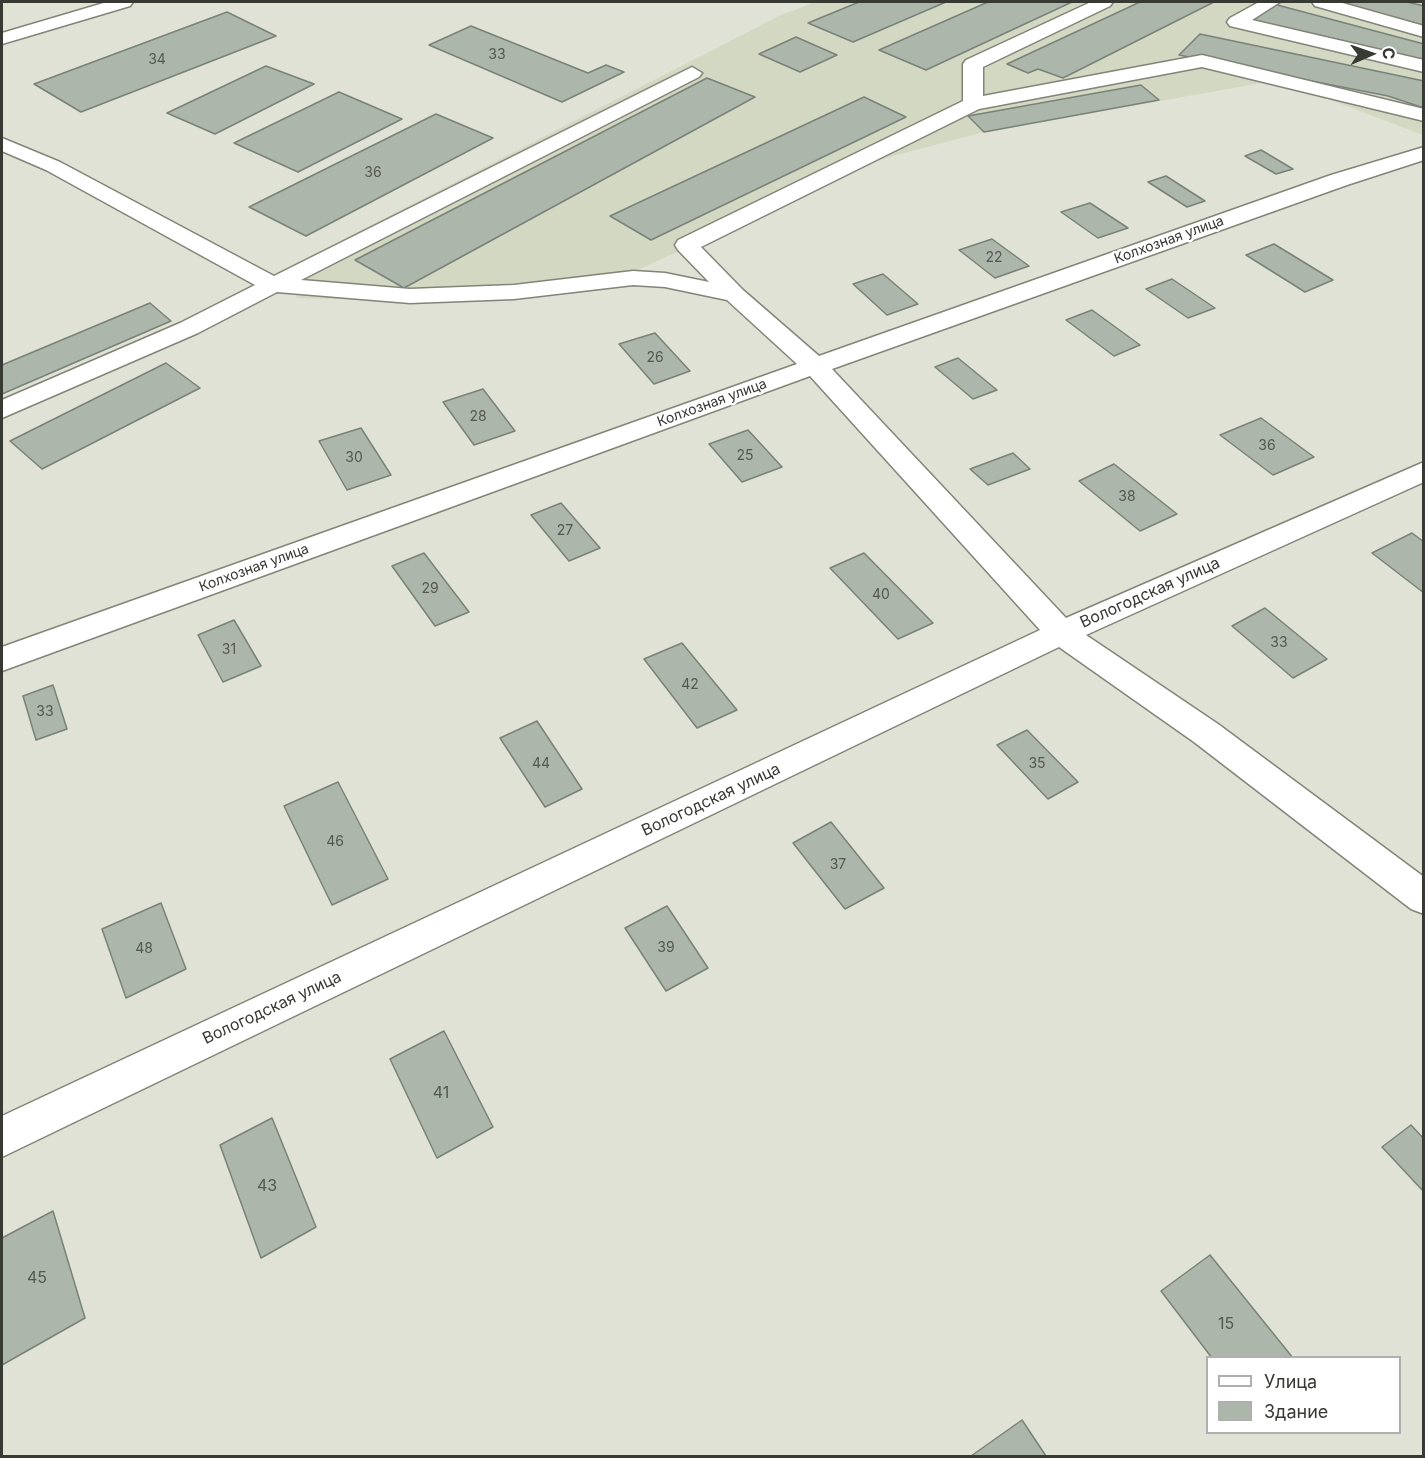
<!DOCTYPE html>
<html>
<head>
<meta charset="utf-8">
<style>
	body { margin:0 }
	#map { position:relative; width:1425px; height:1458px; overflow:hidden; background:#dfe2d4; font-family:Inter,sans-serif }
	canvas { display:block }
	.frame { position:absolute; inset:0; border:3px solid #373933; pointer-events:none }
	.legend { position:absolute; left:1206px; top:1356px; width:195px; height:78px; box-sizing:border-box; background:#fff; border:2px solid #afb0ad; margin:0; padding:8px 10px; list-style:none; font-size:18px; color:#373933 }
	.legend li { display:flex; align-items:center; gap:12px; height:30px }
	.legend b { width:30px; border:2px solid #afb0ad }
	.north { position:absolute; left:1341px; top:24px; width:60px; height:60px; -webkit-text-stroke:4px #fff; paint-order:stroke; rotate:88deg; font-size:16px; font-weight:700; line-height:24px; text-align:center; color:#373933 }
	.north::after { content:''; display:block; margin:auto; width:21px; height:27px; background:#373933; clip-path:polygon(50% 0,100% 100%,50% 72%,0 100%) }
</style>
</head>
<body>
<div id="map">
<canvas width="1425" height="1458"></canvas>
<div class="frame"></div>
<ul class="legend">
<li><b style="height:8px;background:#fff"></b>Улица</li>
<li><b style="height:16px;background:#adb6ab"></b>Здание</li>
</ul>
<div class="north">С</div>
</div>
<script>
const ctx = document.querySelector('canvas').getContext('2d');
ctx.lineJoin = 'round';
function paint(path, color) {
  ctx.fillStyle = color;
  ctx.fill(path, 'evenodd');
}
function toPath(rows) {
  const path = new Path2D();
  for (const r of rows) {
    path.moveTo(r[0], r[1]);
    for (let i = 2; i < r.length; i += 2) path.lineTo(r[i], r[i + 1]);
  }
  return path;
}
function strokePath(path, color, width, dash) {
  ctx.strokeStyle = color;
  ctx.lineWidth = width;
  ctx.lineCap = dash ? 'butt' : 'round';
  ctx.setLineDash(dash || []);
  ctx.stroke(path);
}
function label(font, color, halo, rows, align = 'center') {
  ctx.font = font + ' Inter,sans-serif';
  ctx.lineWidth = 5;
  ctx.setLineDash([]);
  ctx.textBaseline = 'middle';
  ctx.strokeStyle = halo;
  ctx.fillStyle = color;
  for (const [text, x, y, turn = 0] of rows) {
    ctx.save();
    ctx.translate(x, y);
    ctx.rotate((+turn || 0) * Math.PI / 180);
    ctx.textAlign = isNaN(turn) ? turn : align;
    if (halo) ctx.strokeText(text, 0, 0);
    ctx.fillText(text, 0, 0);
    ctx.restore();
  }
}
paint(toPath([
	[816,2,1423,2,1423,135,1279,80,984,132,874,161,603,286,407,301,296,298,309,257,781,15]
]), '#d3d8c3');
const building = toPath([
	[859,2,946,2,853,42,808,23,859,2],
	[988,2,1072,2,926,70,879,50,988,2],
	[1140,2,1214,2,1063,78,1038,69,1028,73,1007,64,1140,2],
	[1266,2,1424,44,1424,71,1244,18,1266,2],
	[1329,2,1407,2,1424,6,1424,29,1329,2],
	[227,12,276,36,81,112,34,84,227,12],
	[471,26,588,73,606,65,624,72,562,102,429,45,471,26],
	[1200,34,1424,81,1424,108,1388,96,1179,55,1200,34],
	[796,37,837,55,800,72,759,54,796,37],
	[266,66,314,84,215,134,167,113,266,66],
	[707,78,755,97,404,288,355,260,707,78],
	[1141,85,1159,100,984,132,968,116,1141,85],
	[339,92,402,119,298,172,234,143,339,92],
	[864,97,906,117,651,240,610,216,864,97],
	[436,114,493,138,306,236,249,207,436,114],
	[1261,150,1293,169,1276,174,1245,156,1261,150],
	[1166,176,1205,201,1187,207,1148,182,1166,176],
	[1090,203,1128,228,1098,238,1061,212,1090,203],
	[992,239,1029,266,995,278,959,250,992,239],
	[1274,244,1333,280,1305,292,1246,255,1274,244],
	[883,274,918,304,887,315,853,284,883,274],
	[1172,279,1215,308,1188,318,1146,289,1172,279],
	[150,303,171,321,2,394,2,365,150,303],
	[1092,310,1140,345,1114,356,1066,320,1092,310],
	[655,333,690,371,654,384,619,344,655,333],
	[958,358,997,390,973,399,935,367,958,358],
	[166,363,200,388,42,469,10,441,166,363],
	[483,389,515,431,474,445,443,402,483,389],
	[1261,418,1314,457,1273,475,1220,435,1261,418],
	[361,428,391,475,347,490,319,441,361,428],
	[748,430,782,467,742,482,709,444,748,430],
	[1013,453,1030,469,988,485,970,469,1013,453],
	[1114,464,1177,514,1140,531,1079,481,1114,464],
	[561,503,600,548,569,561,531,515,561,503],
	[1412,533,1424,542,1424,593,1372,553,1412,533],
	[424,553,469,612,435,626,392,566,424,553],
	[864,553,933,623,898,639,830,568,864,553],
	[1265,608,1327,659,1293,678,1232,626,1265,608],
	[234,620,261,666,223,682,198,635,234,620],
	[682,643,737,710,697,728,644,659,682,643],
	[53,685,67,729,36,740,23,696,53,685],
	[537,721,582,789,545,807,500,738,537,721],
	[1027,730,1078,782,1048,799,997,745,1027,730],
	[338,782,388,879,332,905,284,806,338,782],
	[831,822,884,888,845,909,793,843,831,822],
	[161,903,186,969,126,998,102,929,161,903],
	[667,906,708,968,666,991,625,928,667,906],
	[444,1031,493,1127,437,1158,390,1059,444,1031],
	[272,1118,316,1227,261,1258,220,1145,272,1118],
	[1411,1125,1424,1139,1424,1192,1382,1147,1411,1125],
	[53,1211,85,1318,2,1365,2,1238,53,1211],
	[1210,1255,1293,1358,1212,1358,1161,1291,1210,1255],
	[1022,1420,1046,1456,971,1456,1022,1420]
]);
paint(building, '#adb6ab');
strokePath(building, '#798278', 1.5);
const minor = toPath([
	[107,2,133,2,130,6,2,44,2,33,107,2],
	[1091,2,1113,2,1110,6,983,67,983,96,1202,55,1424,109,1424,121,1202,67,979,109,701,247,743,290,819,356,1331,175,1424,147,1424,160,1347,185,832,369,1066,618,1424,462,1424,482,1086,635,1218,724,1424,877,1424,914,1411,909,1194,742,1059,647,2,1157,2,1116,1040,630,810,376,2,671,2,647,797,364,727,300,665,287,633,285,514,299,410,303,277,292,198,333,2,418,2,400,180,323,255,285,46,170,2,151,2,138,60,162,274,276,692,67,702,73,699,77,301,280,410,289,514,285,633,271,665,273,709,282,678,250,675,245,678,240,963,101,963,64,966,60,1091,2],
	[1259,2,1280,2,1252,20,1424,60,1424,72,1230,26,1227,22,1230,18,1259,2],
	[1312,2,1339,2,1424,26,1424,37,1315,6,1312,2]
]);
strokePath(minor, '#828478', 3);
paint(minor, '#fff');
label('14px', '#545851', null, [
	["33",497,55],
	["34",157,60],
	["36",373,173],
	["22",994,258],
	["26",655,358],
	["28",478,417],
	["36",1267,446],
	["25",745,456],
	["30",354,458],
	["38",1127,497],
	["27",565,531],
	["29",430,589],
	["40",881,595],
	["33",1279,643],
	["31",229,650],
	["42",690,685],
	["33",45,712],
	["44",541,764],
	["35",1037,764],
	["46",335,842],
	["37",838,865],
	["39",666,948],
	["48",144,949]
]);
label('14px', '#373933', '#fff', [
	["Колхозная улица",1169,240,-20],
	["Колхозная улица",712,403,-20],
	["Колхозная улица",254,568,-20]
]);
label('16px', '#373933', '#fff', [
	["Вологодская улица",1150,593,-24],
	["Вологодская улица",711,800,-25],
	["Вологодская улица",272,1008,-25]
]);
label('16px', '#545851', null, [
	["41",441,1093],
	["43",267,1186],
	["45",37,1278],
	["15",1226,1324]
]);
</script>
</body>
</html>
